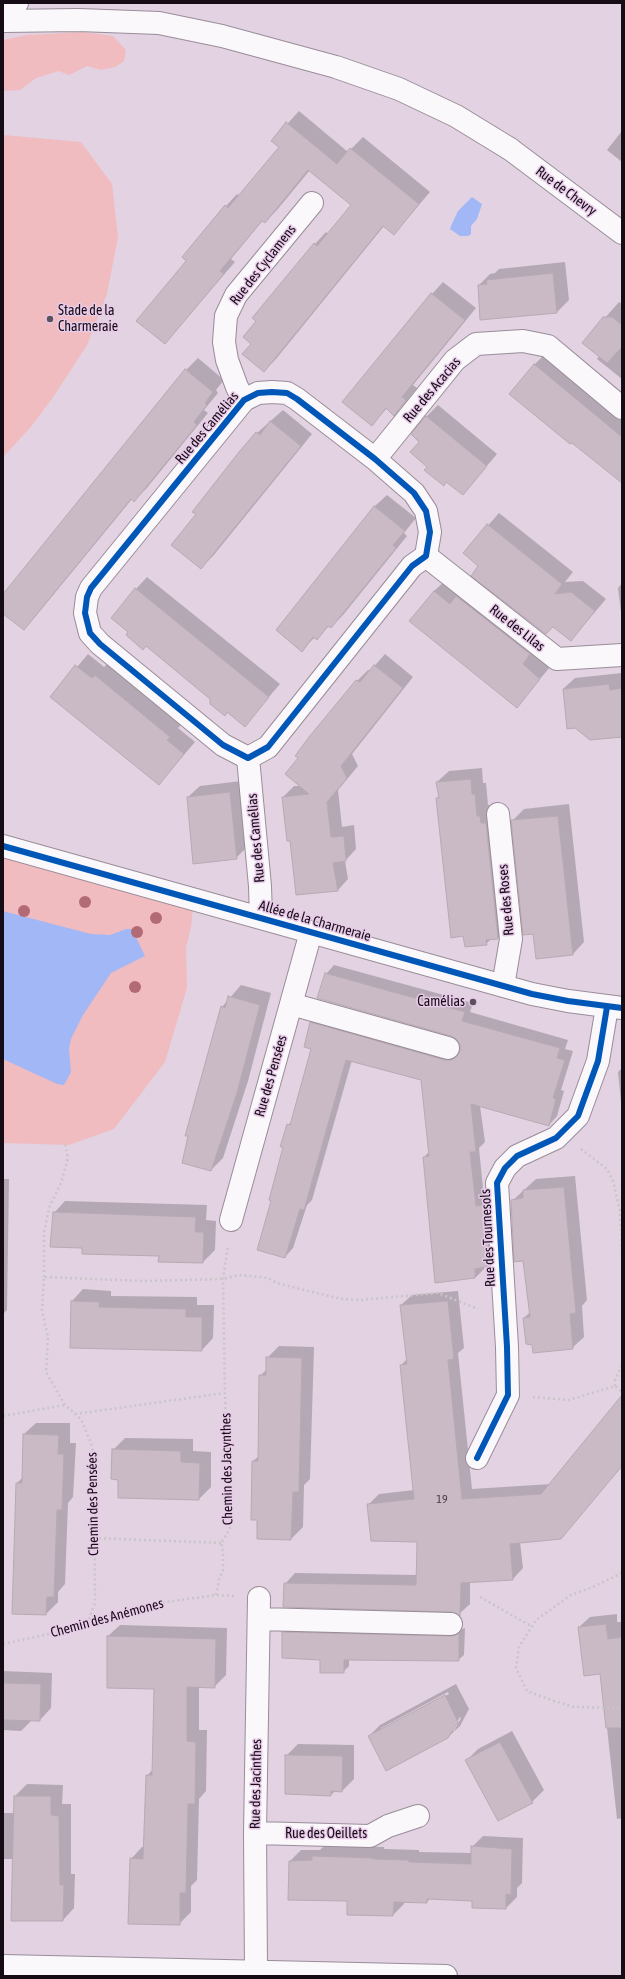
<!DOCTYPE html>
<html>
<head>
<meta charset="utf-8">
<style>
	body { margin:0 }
	#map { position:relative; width:625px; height:1979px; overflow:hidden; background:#e2d2e2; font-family:"Asap Condensed",sans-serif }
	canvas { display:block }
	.frame { position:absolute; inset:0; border:4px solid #160c16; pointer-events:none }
</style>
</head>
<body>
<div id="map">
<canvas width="625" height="1979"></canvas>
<div class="frame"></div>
</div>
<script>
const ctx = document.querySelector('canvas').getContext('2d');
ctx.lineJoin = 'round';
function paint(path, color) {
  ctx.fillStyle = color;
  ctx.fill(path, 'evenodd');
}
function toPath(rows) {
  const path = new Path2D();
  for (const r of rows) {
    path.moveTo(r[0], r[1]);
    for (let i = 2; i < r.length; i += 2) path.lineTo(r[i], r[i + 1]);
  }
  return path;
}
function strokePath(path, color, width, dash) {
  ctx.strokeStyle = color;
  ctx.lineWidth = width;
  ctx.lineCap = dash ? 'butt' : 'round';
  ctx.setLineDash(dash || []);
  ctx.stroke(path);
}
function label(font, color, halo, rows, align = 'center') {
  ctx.font = font + ' "Asap Condensed",sans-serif';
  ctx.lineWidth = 3;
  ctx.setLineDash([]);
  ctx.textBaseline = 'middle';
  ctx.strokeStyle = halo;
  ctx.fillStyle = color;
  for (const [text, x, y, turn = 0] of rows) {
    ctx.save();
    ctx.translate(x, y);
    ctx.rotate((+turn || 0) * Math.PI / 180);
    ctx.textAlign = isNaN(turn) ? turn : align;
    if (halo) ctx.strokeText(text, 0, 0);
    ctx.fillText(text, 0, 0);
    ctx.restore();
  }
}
paint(toPath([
	[84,32,113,36,126,50,124,61,115,67,101,70,87,66,69,75,59,71,36,78,20,90,3,91,3,40,27,35],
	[3,135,81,142,112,184,118,237,107,294,87,345,54,396,30,428,3,457],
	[3,846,194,899,191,927,186,948,187,988,165,1062,114,1129,69,1145,3,1143]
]), '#f1bcbf');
paint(toPath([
	[472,197,482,204,477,219,471,226,471,234,468,236,460,236,450,229,451,226,458,211],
	[3,911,91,934,110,935,126,929,132,929,145,956,111,973,83,1015,71,1039,69,1049,71,1072,64,1085,57,1084,3,1059]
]), '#a2b7f6');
paint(toPath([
	[299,111,348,152,363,137,430,192,394,234,384,226,276,359,264,371,252,344,315,244,326,232,328,234,352,205,310,170,277,210,265,222,263,220,231,259,235,262,165,342,187,260,226,206,237,194,239,196,280,147,272,141],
	[622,131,622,162,607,150],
	[565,262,569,300,557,312,479,285,490,274,495,273,499,269],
	[443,282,476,308,413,385,417,388,405,403,394,415,387,408,372,425,432,294],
	[619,302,622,304,622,379,597,359,599,356,583,343],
	[546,353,622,417,622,482,534,365],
	[198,358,224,380,216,390,218,393,204,410,208,413,146,489,134,500,132,499,35,617,24,629,3,612,3,595,186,370],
	[438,405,497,454,463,494,429,467,420,442,426,417],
	[283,410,312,434,213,556,201,567,197,514,257,433],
	[387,495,416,518,404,533,407,536,343,615,331,627,329,626,317,638,315,637,302,650,277,629,375,506],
	[499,513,573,572,565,582,583,581,606,599,571,640,464,553],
	[147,577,280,684,245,725,228,712,225,714,211,698,130,632,136,589],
	[446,580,551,666,516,707,434,591],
	[622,583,622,621,618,588],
	[88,654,104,667,107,664,181,725,178,728,195,742,159,784,52,697],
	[385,654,413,677,352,754,358,766,338,790,342,827,354,825,356,849,345,861,348,879,338,890,291,840,283,797,294,786,301,786,299,758,357,681,368,670,370,671],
	[622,673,622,734,575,727,568,728,563,689,575,678],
	[482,768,483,783,486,783,488,805,491,805,509,926,498,938,492,938,486,944,437,798,440,796,437,782,449,771],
	[241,781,248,846,236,858,188,797,200,786],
	[569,804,584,942,573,954,534,933,512,821,524,809],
	[334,965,473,1003,470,1012,568,1040,565,1049,573,1051,561,1090,564,1091,557,1116,549,1125,480,1106,485,1142,479,1148,484,1198,494,1196,498,1256,489,1265,484,1266,484,1269,475,1278,424,1157,430,1151,422,1080,352,1060,312,1200,307,1205,293,1248,285,1257,273,1200,288,1125,293,1120,313,1048,311,1023,320,1014,454,1052,460,1052,461,1045,458,1039,326,974],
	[241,985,271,993,248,1081,223,1158,211,1170,222,1007],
	[622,1068,622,1112,618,1072],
	[575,1176,587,1300,582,1306,584,1337,572,1348,533,1344,524,1318,530,1312,524,1259,512,1201,536,1179],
	[3,1179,9,1179,7,1310,3,1314],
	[65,1201,207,1205,206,1220,216,1221,215,1250,203,1262,160,1255,83,1247,54,1213],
	[83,1289,111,1291,111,1296,197,1297,197,1305,214,1305,213,1338,202,1350,72,1301],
	[458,1291,464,1348,458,1353,472,1489,551,1484,622,1397,622,1466,561,1538,520,1542,523,1568,513,1579,470,1581,470,1604,459,1614,452,1611,285,1584,295,1573,417,1575,418,1541,368,1505,379,1494,414,1490,401,1365,407,1359,401,1305,412,1295],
	[279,1346,314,1347,310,1479,304,1485,303,1527,291,1539,258,1519,253,1461,259,1456,260,1376,267,1369,267,1358],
	[36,1423,70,1423,70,1443,76,1443,73,1497,68,1503,65,1584,58,1592,58,1602,46,1614,17,1483,23,1477,24,1434],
	[125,1438,193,1439,193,1451,211,1452,211,1487,199,1499,119,1479,113,1450],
	[617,1614,617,1622,622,1622,622,1818,617,1819,601,1673,579,1627,590,1617],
	[120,1625,227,1628,226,1675,214,1687,199,1687,199,1730,207,1730,206,1791,199,1799,197,1880,191,1886,191,1912,179,1924,131,1859,142,1847,145,1847,147,1776,153,1769,155,1688,108,1636],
	[289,1627,457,1631,465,1628,464,1655,458,1660,349,1659,349,1666,343,1672,283,1633],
	[3,1671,52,1673,51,1708,40,1720,32,1720,21,1731,3,1730],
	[456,1684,469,1709,460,1726,447,1738,369,1736,380,1725],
	[448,1692,449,1694,381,1730,381,1728],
	[460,1717,461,1718,454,1731,451,1731],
	[512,1731,544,1790,532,1802,467,1760,478,1749],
	[298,1744,354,1745,354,1779,342,1791,335,1791,331,1795,286,1756],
	[27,1784,63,1785,62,1804,71,1804,71,1874,75,1874,74,1908,63,1920,14,1859,3,1859,3,1813,15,1813,15,1796],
	[483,1836,523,1838,522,1883,517,1888,517,1897,506,1908,473,1900,431,1898,427,1902,404,1901,404,1904,393,1915,348,1900,290,1861,301,1850,320,1850,324,1846,384,1847,384,1849,419,1850,419,1852,472,1853,472,1847]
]), '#0003');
const building = toPath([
	[286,122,337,164,350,148,419,204,394,235,383,226,264,372,242,354,251,344,243,337,256,321,252,318,314,243,317,246,351,205,308,170,265,223,262,221,220,271,224,274,165,344,136,321,186,261,182,257,225,205,228,208,279,147,271,141,286,122],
	[553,273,557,313,480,320,478,285,487,284,486,280,553,273],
	[431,293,465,320,402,397,406,400,394,416,386,408,372,426,342,402,431,293],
	[603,317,612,317,622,325,622,347,607,363,582,343,603,317],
	[534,364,622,437,622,483,572,443,570,444,509,394,534,364],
	[185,369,213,392,205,403,207,405,194,422,197,425,134,502,131,499,24,630,3,614,3,594,185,369],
	[426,416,487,466,463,495,446,482,444,486,424,470,427,467,410,452,419,442,411,434,426,416],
	[270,421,301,446,201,569,171,545,196,514,192,512,239,452,256,432,260,435,270,421],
	[374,506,405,531,393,545,396,548,331,628,328,626,317,640,313,637,302,652,276,630,374,506],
	[487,524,562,584,555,594,571,592,595,611,571,641,553,627,546,634,471,576,478,566,463,553,487,524],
	[135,588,269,697,245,727,227,712,225,716,210,704,210,699,146,646,143,650,126,635,128,632,111,618,135,588],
	[434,591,450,604,456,596,530,654,523,664,540,679,517,708,409,621,434,591],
	[75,665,92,678,95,675,170,737,167,740,184,754,159,785,50,697,75,665],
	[374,665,403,688,341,766,347,778,327,802,331,837,344,836,346,861,333,863,338,891,296,895,290,841,287,841,282,797,309,794,285,774,298,758,295,756,309,737,356,680,360,682,374,665],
	[609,684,610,690,622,688,622,737,590,740,575,728,567,729,563,689,609,684],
	[471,779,472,794,475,794,477,816,480,816,481,823,486,823,498,939,486,940,487,945,465,947,463,936,451,938,436,798,439,798,436,782,471,779],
	[230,792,237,859,193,864,187,797,230,792],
	[558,816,573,955,536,959,533,934,523,935,511,820,558,816],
	[325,973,465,1012,462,1021,560,1048,557,1058,565,1060,553,1098,556,1099,549,1126,471,1104,476,1152,470,1152,476,1206,486,1204,490,1266,475,1269,475,1278,435,1283,423,1157,429,1156,421,1080,346,1060,304,1210,300,1209,285,1258,257,1250,271,1201,269,1200,283,1147,280,1147,287,1124,290,1125,311,1049,304,1047,310,1022,445,1060,451,1060,456,1057,460,1051,460,1045,457,1040,451,1036,317,998,325,973],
	[228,996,260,1005,237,1093,211,1171,182,1163,188,1136,185,1136,221,1006,225,1008,228,996],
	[564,1187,576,1313,570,1314,573,1349,533,1353,532,1345,526,1344,523,1318,530,1317,523,1261,514,1262,511,1200,523,1198,523,1190,564,1187],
	[53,1212,196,1217,195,1232,204,1232,203,1263,158,1262,159,1256,82,1254,82,1248,50,1247,53,1212],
	[71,1301,100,1302,99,1307,186,1309,186,1317,202,1317,202,1351,70,1348,71,1301],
	[448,1301,454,1359,448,1360,462,1499,541,1494,622,1395,622,1466,561,1539,510,1544,513,1580,461,1583,460,1616,451,1612,283,1607,284,1583,416,1585,417,1542,371,1541,367,1504,414,1499,400,1365,407,1364,400,1305,448,1301],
	[266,1357,302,1358,299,1492,293,1492,291,1540,257,1539,257,1520,251,1520,252,1461,258,1461,259,1375,266,1375,266,1357],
	[23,1434,59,1435,58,1454,64,1454,62,1510,57,1510,54,1597,47,1597,46,1615,12,1614,16,1483,22,1483,23,1434],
	[112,1449,181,1451,181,1462,200,1463,199,1500,118,1498,118,1480,111,1479,112,1449],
	[606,1624,608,1639,622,1637,622,1728,606,1728,600,1674,584,1676,578,1627,606,1624],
	[282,1632,451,1636,459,1633,459,1661,344,1660,344,1673,320,1673,320,1660,282,1658,282,1632],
	[107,1636,216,1639,215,1688,187,1687,187,1741,196,1742,195,1804,188,1804,186,1893,180,1893,180,1925,128,1924,130,1858,143,1859,146,1775,152,1775,154,1689,107,1688,107,1636],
	[3,1683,41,1684,40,1721,3,1720,3,1683],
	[445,1695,458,1722,448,1738,386,1771,368,1736,445,1695],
	[500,1742,533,1803,498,1821,465,1760,500,1742],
	[285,1755,343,1756,342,1792,331,1791,331,1796,285,1794,285,1755],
	[14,1796,51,1796,51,1815,59,1816,60,1885,64,1885,63,1921,11,1921,14,1796],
	[471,1846,512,1849,511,1895,506,1894,506,1909,472,1908,472,1901,427,1899,427,1903,394,1902,393,1916,347,1915,347,1901,288,1900,289,1861,312,1860,312,1856,373,1858,373,1859,408,1860,409,1862,471,1864,471,1846]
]);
paint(building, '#c9bac5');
strokePath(building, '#b7a9b3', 1);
const minor = toPath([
	[510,149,622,233],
	[272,392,287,393,297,399,375,459,414,493,426,511,430,532,426,556,412,566,268,747,248,758,223,745,100,644,90,633,85,613,87,597,91,588,244,400,258,393,272,392],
	[244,400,237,387,227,360,224,342,226,316,236,295,312,203],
	[375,459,455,360,476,344,523,341,548,346,622,408],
	[426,556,557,659,622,655],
	[248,758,260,886,261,918],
	[498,814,511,939,503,986],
	[3,846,532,994,568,1001,622,1008],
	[291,1004,448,1048],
	[231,1220,311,932],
	[477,1458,508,1395,507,1347,497,1183,505,1168,517,1156,556,1138,578,1116,598,1061,607,1007],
	[259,1619,451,1624],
	[255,1833,370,1836,388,1826,418,1816],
	[3,1966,446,1976],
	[256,1971,255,1833,259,1598]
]);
const highway = toPath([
	[3,5,17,3],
	[3,21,79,20,159,23,222,36,336,67,399,89,456,116,510,149]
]);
strokePath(minor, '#998d99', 24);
strokePath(highway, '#998d99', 24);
strokePath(toPath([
	[581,1149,607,1169,613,1181,620,1211,622,1250],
	[44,1277,44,1232,49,1208,61,1183,68,1158,65,1145],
	[615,1386,615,1380,622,1365],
	[533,1397,569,1400,615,1386,622,1392],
	[75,1414,225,1393,223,1279,228,1246],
	[3,1416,65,1405],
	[94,1538,221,1543],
	[622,1573,593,1587,571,1595,536,1620,519,1647,516,1668,527,1691,551,1700,574,1707,622,1708],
	[216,1595,219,1580,223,1570,223,1551,221,1543,230,1529,225,1393],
	[480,1597,531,1626],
	[87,1624,95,1603,94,1461,92,1446,81,1419,65,1405,46,1372,48,1337,42,1311,44,1277,143,1281,223,1279,239,1275,268,1278,277,1283,300,1289,342,1299,360,1300,438,1293,478,1309],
	[3,1644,63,1631,145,1605,216,1595,234,1596]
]), '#c9c5c9', 2.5, [2, 3]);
strokePath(minor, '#fbf8fb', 22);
strokePath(highway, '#fbf8fb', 22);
strokePath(toPath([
	[272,392,287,393,297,399,375,459,414,493,426,511,430,532,426,556,412,566,268,747,248,758,223,745,100,644,90,633,85,613,87,597,91,588,244,400,258,393,272,392],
	[3,846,532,994,568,1001,622,1008],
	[477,1458,508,1395,507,1347,497,1183,505,1168,517,1156,556,1138,578,1116,598,1061,607,1007]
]), '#0057b8', 6);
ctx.fillStyle = '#b26b74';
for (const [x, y] of [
	[85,902],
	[24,911],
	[156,918],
	[137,932],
	[135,987]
]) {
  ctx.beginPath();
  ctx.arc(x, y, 6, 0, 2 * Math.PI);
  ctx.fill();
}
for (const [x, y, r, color] of [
	[50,319,4,"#5d515d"],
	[473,1002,4,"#5d515d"]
]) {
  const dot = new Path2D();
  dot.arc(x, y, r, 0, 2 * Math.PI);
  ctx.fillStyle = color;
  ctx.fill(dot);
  strokePath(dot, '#e8cbe9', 1.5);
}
label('12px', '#463a44', null, [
	["19",442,1499]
]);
label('14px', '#160c16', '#e8cbe9', [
	["Rue de Chevry",566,191,37],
	["Rue des Cyclamens",263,265,-52],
	["Rue des Acacias",432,390,-50],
	["Rue des Camélias",207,428,-50],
	["Rue des Lilas",517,628,38],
	["Rue des Camélias",256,838,-95],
	["Rue des Roses",506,900,-95],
	["Allée de la Charmeraie",315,921,16],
	["Rue des Pensées",271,1076,-74],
	["Rue des Tournesols",488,1238,-93],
	["Chemin des Jacynthes",227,1469,-91],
	["Chemin des Pensées",93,1504,-91],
	["Chemin des Anémones",107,1618,-15],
	["Rue des Jacinthes",256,1784,-89],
	["Rue des Oeillets",326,1834]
]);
label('14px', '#160c16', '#e8cbe9', [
	["Stade de la",58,311],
	["Charmeraie",58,327],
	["Camélias",465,1002,"right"]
], 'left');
</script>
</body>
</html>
